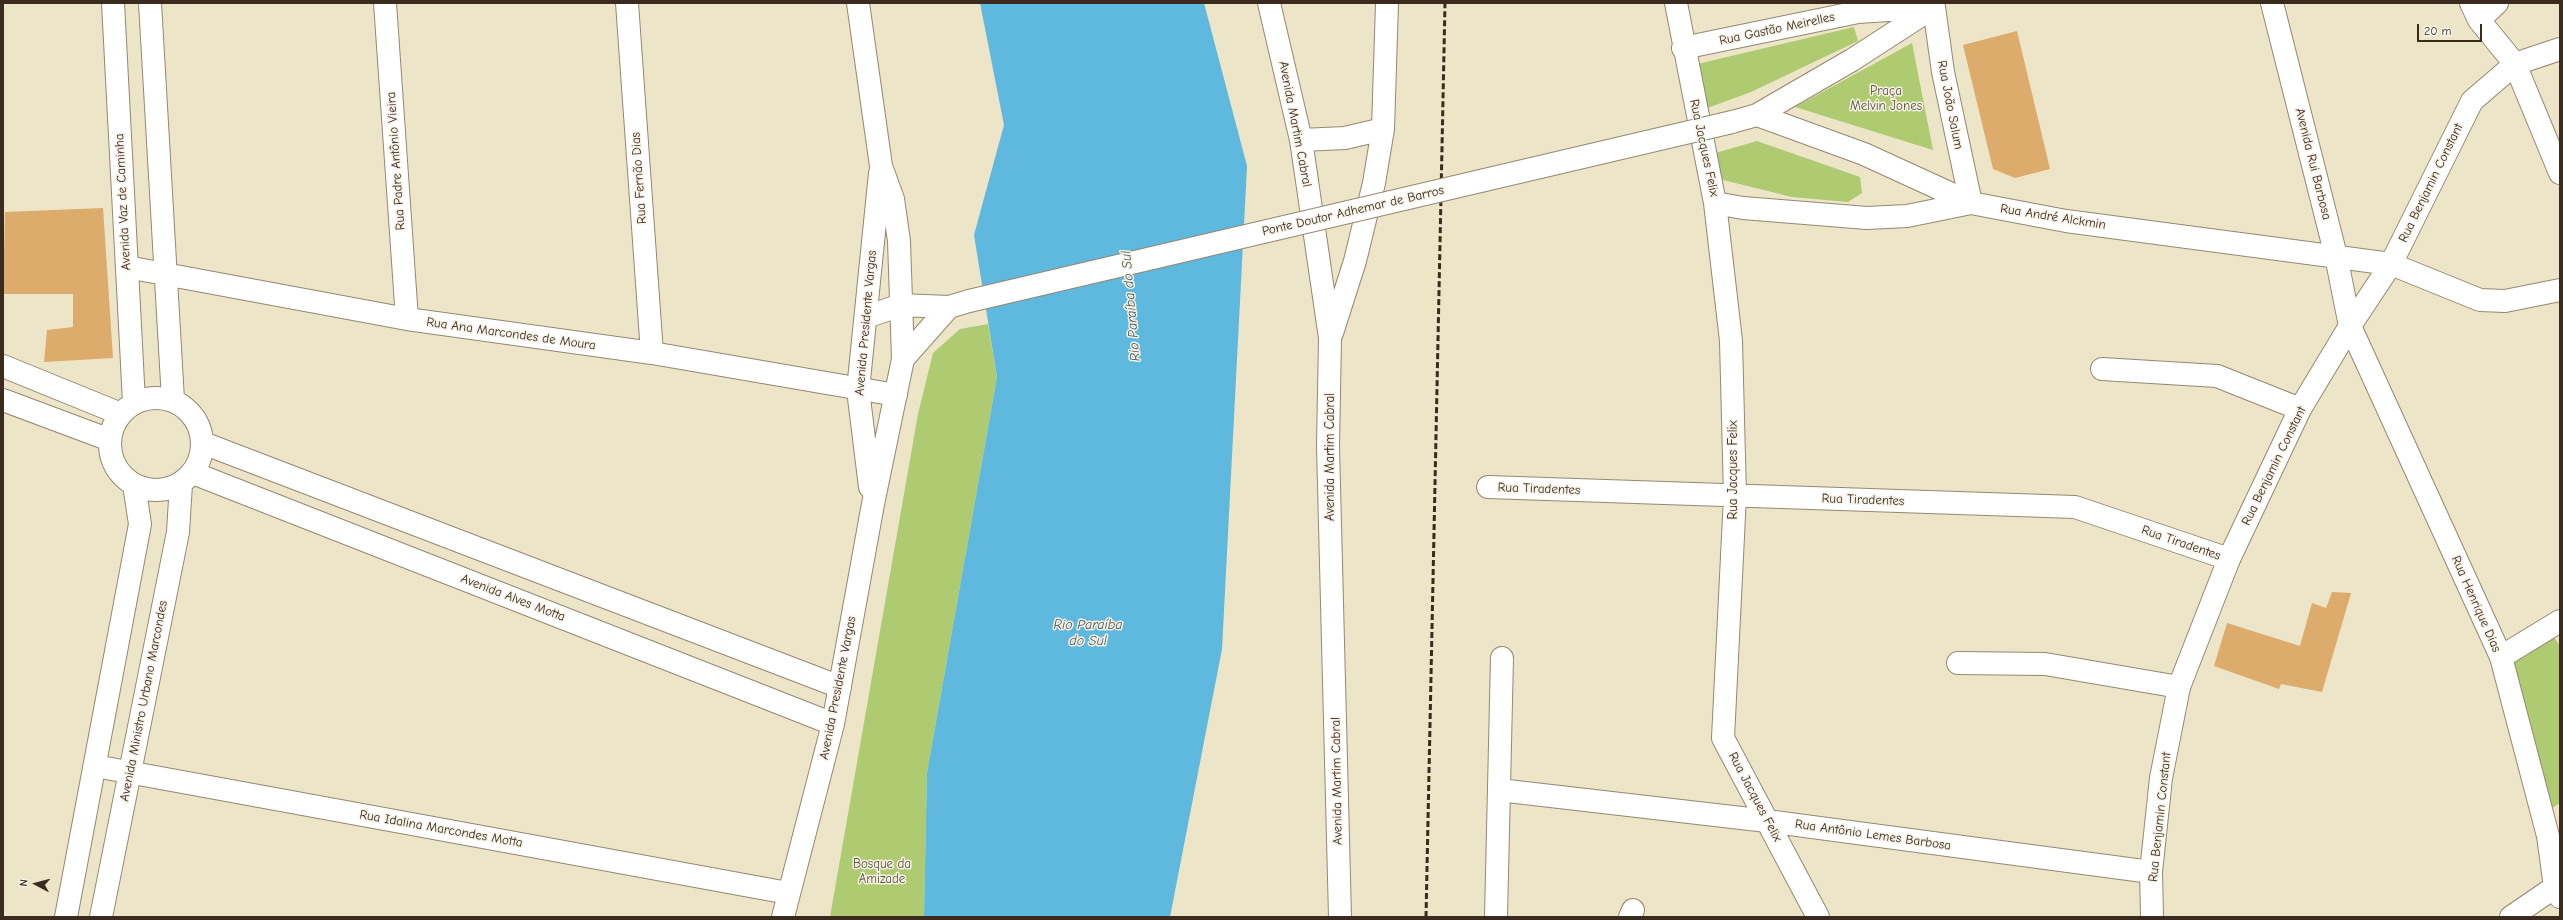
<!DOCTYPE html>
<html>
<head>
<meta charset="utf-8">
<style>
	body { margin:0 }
	#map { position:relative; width:2563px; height:920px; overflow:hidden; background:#ece5c7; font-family:"Comic Neue",sans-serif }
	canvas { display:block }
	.frame { position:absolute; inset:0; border:4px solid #3b2a1e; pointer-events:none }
	.north { position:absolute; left:16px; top:864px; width:40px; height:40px; -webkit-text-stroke:3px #f7f3e8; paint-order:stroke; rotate:276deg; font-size:11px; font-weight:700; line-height:16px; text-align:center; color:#3b2a1e }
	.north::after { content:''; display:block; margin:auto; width:14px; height:18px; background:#3b2a1e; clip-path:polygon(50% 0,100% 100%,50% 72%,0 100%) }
	.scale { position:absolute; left:2417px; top:24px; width:65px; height:18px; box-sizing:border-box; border:2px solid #3b2a1e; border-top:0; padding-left:5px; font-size:12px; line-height:14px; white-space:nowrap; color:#3b2a1e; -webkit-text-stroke:3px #f7f3e8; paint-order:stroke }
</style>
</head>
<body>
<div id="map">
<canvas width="2563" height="920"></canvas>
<div class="frame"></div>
<div class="north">N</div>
<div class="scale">20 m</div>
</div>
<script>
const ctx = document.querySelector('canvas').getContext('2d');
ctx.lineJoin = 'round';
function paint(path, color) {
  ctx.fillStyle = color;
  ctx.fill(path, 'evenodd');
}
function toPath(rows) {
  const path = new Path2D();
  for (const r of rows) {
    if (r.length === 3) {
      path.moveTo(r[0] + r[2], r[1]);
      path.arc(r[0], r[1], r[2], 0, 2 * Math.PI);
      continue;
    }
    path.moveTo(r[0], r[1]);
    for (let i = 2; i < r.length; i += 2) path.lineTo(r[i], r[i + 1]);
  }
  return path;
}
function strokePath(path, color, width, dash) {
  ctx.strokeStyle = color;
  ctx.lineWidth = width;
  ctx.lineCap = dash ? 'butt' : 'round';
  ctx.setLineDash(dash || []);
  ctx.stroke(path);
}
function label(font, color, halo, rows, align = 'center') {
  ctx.font = font + ' "Comic Neue",sans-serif';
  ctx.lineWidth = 3;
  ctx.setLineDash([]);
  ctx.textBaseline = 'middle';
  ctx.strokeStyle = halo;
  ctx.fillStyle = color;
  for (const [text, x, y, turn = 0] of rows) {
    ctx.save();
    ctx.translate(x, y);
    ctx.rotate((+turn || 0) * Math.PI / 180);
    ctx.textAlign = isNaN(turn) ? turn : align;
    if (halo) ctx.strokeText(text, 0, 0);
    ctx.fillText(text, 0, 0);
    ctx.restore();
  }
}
paint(toPath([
	[1854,27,1858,41,1751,92,1702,110,1693,65],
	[1912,43,1933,150,1795,107],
	[1757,141,1860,177,1862,193,1848,202,1792,197,1719,179,1712,154],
	[988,324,997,377,927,773,924,917,830,917,918,414,933,353,960,329],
	[2554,637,2560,646,2560,803,2552,808,2509,665]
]), '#aecb72');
paint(toPath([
	[980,3,1204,3,1247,166,1222,649,1170,917,924,917,927,773,997,377,974,235,1004,125]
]), '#5fb8dd');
paint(toPath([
	[2017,31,2050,169,2015,178,1993,169,1963,45],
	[103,208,113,358,44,362,47,330,73,327,73,294,3,294,5,212],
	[2332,592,2351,593,2322,692,2281,684,2279,689,2214,666,2227,623,2300,646,2312,603,2326,608]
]), '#ddab6b');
const minor = toPath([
	[113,3,134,402],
	[150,3,173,400],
	[385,3,407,319],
	[627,3,652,353],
	[1269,3,1301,140,1330,338,1328,446,1340,917],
	[1676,3,1715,203,1731,341,1735,496,1723,738,1818,917],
	[2471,3,2479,20,2515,64,2560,173],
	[1934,7,1943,72,1971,203],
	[2479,20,2497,3],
	[1683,48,1858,12,1934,7],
	[1757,115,1864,154,1971,203],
	[1732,122,1757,115,1852,60,1934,7],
	[1301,140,1345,138,1383,129],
	[1715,203,1743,208,1867,218,1907,216,1971,203,2066,221,2391,264,2480,300,2505,301,2560,290],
	[127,267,407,319,652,353,896,395],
	[866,317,901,305,949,307,969,301],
	[2350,326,2391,264,2472,101,2515,64,2560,49],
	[1332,333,1355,261,1374,183,1383,129,1387,3],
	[903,359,949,307],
	[3,366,121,414],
	[2102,369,2217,376,2300,409],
	[156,444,46],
	[3,400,110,440],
	[203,443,840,687],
	[193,473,833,724],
	[870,487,858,390,880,173],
	[1488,487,2075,507,2229,559],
	[2501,657,2560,621],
	[1958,663,2045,664,2179,687],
	[95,766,788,893],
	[1499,790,1767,821,2151,872],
	[66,917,140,524,134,485],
	[101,917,178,532,181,484],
	[783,917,833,724,873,504,903,359,899,241,893,199,881,166,858,3],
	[1496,917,1502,658],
	[1630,917,1633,910],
	[2511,917,2555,887]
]);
const major = toPath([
	[2272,3,2336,256,2350,326,2501,657,2548,836,2555,887,2560,897],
	[2152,917,2151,872,2161,778,2179,687,2229,559,2300,409,2350,326]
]);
strokePath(minor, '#948872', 24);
strokePath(major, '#948872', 24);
strokePath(minor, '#fff', 22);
strokePath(major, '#fff', 22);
strokePath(toPath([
	[1426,917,1445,3]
]), '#3b2a1e', 3, [6, 3]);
const minorBridge = toPath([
	[969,301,1732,122]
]);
strokePath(minorBridge, '#948872', 24, []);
strokePath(minorBridge, '#fff', 22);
label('13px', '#3b2a1e', '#f7f3e8', [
	["Rua Gastão Meirelles",1777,29,-12],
	["Rua João Salum",1950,105,79],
	["Avenida Martim Cabral",1295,124,79],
	["Rua Jacques Felix",1704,148,78],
	["Rua Padre Antônio Vieira",396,161,-94],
	["Avenida Rui Barbosa",2313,164,76],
	["Rua Fernão Dias",639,178,-94],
	["Rua Benjamin Constant",2431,183,-64],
	["Avenida Vaz de Caminha",123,202,-93],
	["Ponte Doutor Adhemar de Barros",1353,211,-13],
	["Rua André Alckmin",2053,217,9],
	["Avenida Presidente Vargas",866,323,-85],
	["Rua Ana Marcondes de Moura",511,334,8],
	["Avenida Martim Cabral",1330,457,-90],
	["Rua Benjamin Constant",2274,466,-64],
	["Rua Jacques Felix",1733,470,-90],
	["Rua Tiradentes",1539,489,2],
	["Rua Tiradentes",1863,500,2],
	["Rua Tiradentes",2181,543,19],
	["Avenida Alves Motta",513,598,21],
	["Rua Henrique Dias",2476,604,66],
	["Avenida Presidente Vargas",838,688,-79],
	["Avenida Ministro Urbano Marcondes",144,701,-79],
	["Avenida Martim Cabral",1337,781,-91],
	["Rua Jacques Felix",1755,797,62],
	["Rua Benjamin Constant",2160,817,-84],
	["Rua Idalina Marcondes Motta",441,829,10],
	["Rua Antônio Lemes Barbosa",1873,835,8]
]);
label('13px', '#585233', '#f7f3e8', [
	["Praça",1886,91],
	["Melvin Jones",1886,106],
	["Bosque da",882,864],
	["Amizade",882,879]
]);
label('italic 14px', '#465557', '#f7f3e8', [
	["Rio Paraíba do Sul",1131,306,-95],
	["Rio Paraíba",1088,625],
	["do Sul",1088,641]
]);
</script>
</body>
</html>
